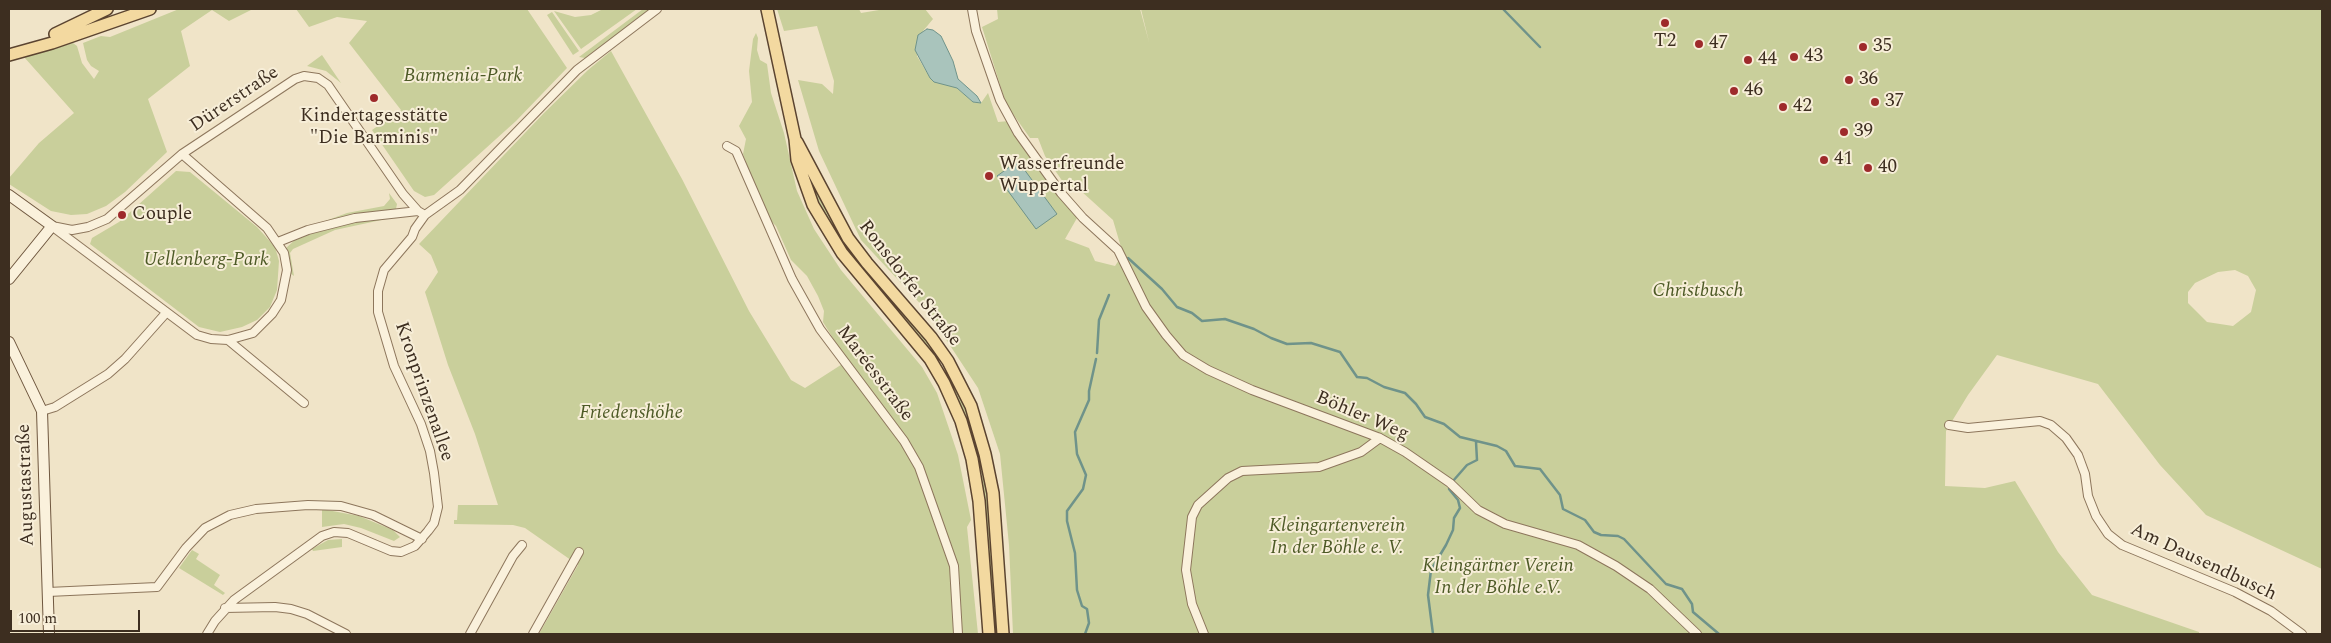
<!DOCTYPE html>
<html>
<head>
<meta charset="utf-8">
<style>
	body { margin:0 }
	#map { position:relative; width:2331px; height:643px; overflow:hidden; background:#f0e4c8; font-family:Spectral,serif }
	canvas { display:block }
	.frame { position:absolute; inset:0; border:10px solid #3d2e20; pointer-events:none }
	.scale { position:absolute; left:10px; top:610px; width:130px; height:22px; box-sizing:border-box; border:2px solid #3d2e20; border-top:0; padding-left:6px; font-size:15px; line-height:18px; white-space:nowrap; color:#3d2e20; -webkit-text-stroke:4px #f7eed8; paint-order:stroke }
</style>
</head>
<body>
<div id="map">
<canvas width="2331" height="643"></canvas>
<div class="frame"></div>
<div class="scale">100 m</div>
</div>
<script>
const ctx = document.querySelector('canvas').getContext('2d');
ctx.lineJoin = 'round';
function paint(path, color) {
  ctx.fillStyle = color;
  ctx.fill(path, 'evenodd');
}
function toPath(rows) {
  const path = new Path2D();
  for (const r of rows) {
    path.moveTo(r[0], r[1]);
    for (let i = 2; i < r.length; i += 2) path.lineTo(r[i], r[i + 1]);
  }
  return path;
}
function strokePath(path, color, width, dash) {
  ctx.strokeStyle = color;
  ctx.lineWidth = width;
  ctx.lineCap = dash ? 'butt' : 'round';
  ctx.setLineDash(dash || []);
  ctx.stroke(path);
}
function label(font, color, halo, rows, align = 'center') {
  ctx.font = font + ' Spectral,serif';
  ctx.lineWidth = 4;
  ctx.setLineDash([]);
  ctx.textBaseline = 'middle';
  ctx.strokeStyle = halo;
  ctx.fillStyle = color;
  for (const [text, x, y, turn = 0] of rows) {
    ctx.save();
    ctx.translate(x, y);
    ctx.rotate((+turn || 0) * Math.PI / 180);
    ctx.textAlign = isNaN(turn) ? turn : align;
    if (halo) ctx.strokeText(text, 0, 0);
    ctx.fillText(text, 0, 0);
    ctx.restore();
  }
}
paint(toPath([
	[179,9,253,9,229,21,212,10,181,31,190,66,148,99,167,152,125,192,106,206,87,214,71,215,51,211,9,184,9,178,39,143,74,113,24,57,73,43,77,46,82,63,94,79,99,71,91,66,87,60,83,43,101,36,110,37],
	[296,9,527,9,567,68,516,121,434,195,425,197,414,191,372,130,401,110,349,43,367,21,337,17,309,27],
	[603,9,637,9,581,49,554,11,575,17,591,15],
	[643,9,650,10,585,58,579,57],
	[777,9,859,9,861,13,885,9,925,9,933,19,923,31,917,56,930,78,957,88,973,102,981,103,988,93,998,122,1009,121,1077,218,1065,239,1089,248,1095,261,1115,266,1123,254,1113,220,1081,191,1063,182,1045,156,1038,138,1030,138,1006,104,982,27,998,19,997,9,1140,9,1149,42,1141,9,2322,9,2322,569,2206,515,2160,465,2098,384,1997,355,1968,395,1946,431,1945,486,1985,488,2015,481,2058,552,2092,595,2199,632,2199,634,1013,634,1009,545,1000,454,978,388,928,312,861,240,819,151,798,80,822,84,833,94,834,81,817,26,784,31],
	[2235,270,2248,276,2256,290,2251,312,2233,326,2207,322,2188,303,2188,292,2195,283,2218,272],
	[552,12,579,51,573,55,547,15],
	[756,33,758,38,757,50,760,60,767,64,771,93,784,133,797,191,814,229,841,270,922,367,937,393,958,455,971,520,967,527,978,634,539,634,578,565,525,528,513,525,454,524,454,520,457,520,458,505,498,505,475,434,448,365,425,292,438,272,431,255,419,244,544,113,588,70,611,51,682,179,749,311,791,380,805,388,847,361,823,322,824,311,818,296,807,276,791,260,776,226,765,215,743,154,746,139,739,126,752,102,749,71,753,39],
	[322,55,341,83,326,71,307,66],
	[176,171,190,172,257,227,275,247,279,261,277,290,270,307,257,320,242,327,220,332,199,327,90,244,92,238,119,222],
	[809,173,833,223,846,244,922,334,958,392,970,419,984,471,989,505,998,634,995,634,985,503,981,471,966,418,942,368,928,347,857,265,836,235,807,178],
	[389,193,397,204,396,209,352,216,301,230,347,213,384,206,390,199],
	[385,217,386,219,335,230,293,249,290,253,294,276,290,273,286,248,297,238,333,225],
	[322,509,359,516,393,530,400,537,394,541,361,528,344,524,322,527],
	[342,539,342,547,313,551,312,549,328,540],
	[192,550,199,554,196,559,220,575,214,585,225,593,223,595,179,568]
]), '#c9cf9b');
const water = toPath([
	[927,29,933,30,941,36,953,61,958,79,977,96,981,103,973,102,957,88,934,82,930,78,915,50,918,35,927,29],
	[1018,161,1057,214,1036,229,997,176,1018,161]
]);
paint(water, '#a9c4bc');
strokePath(water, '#6f938a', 1);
strokePath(toPath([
	[1503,9,1540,47],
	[1128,258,1162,289,1177,307,1192,313,1202,321,1225,319,1254,329,1271,338,1287,344,1311,343,1340,352,1357,377,1367,378,1384,387,1405,393,1416,404,1425,417,1444,424,1460,437,1497,446,1506,451,1515,466,1540,469,1560,495,1563,509,1585,520,1594,532,1601,535,1618,536,1624,539,1666,584,1682,589,1692,604,1693,612,1719,634],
	[1097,353,1099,320,1109,295],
	[1453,481,1467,465,1477,460,1476,442],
	[1085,634,1089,623,1087,609,1082,606,1077,590,1075,553,1067,521,1067,511,1083,489,1086,475,1077,454,1075,432,1089,400,1089,391,1096,359],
	[1433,634,1428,595,1431,570,1446,545,1453,530,1454,518,1460,508,1458,500,1449,489]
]), '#6f938a', 2.5);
const street = toPath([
	[972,9,976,31,1000,100,1018,133,1061,193,1083,218,1118,250,1146,307,1166,335,1183,355,1208,370,1252,390,1380,438,1405,452,1450,483,1478,510,1505,524,1578,545,1616,566,1650,589,1697,634],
	[727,146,736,151,792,279,820,329,904,441,919,467,954,566,958,634],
	[52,226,72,230,88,227,107,219,182,154,295,79,304,76,318,78,328,85,403,194,418,211,425,215],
	[53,227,197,335,211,339,228,340,253,333,272,314,281,300,287,270,284,253,267,228,182,154],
	[278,242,308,230,355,218,418,211],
	[228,340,304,403],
	[42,411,55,407,108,374,125,359,166,313],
	[1949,425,1968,428,2040,421,2051,425,2066,438,2078,455,2085,474,2088,496,2096,516,2108,534,2122,545,2235,592,2271,611,2302,634],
	[48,592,157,587,186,548,205,528,230,515,256,509,308,505,341,506,373,515,422,539],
	[225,608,275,607,291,609,307,614,346,634],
	[207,634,215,621,234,600,322,536,334,532,348,533,391,551,401,552,415,546,428,531,434,523,438,507,434,473,430,451,421,424,394,366,378,312,378,291,384,270,412,237,415,229,425,215,460,190,577,70,657,9],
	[470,634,513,556,522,545],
	[533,634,579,552],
	[1204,634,1192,604,1186,570,1192,517,1198,505,1228,478,1242,471,1319,467,1361,452,1380,438]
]);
const secondary = toPath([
	[9,195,52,226,9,279],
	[9,342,42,411,49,634]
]);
const primary = toPath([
	[767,9,795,139,797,160,813,205,842,253,930,359,944,383,961,421,972,459,979,501,989,634],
	[55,34,107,9],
	[9,55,52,43,150,9],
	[797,142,848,238,867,263,931,337,948,361,971,406,985,454,993,493,1003,634]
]);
strokePath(street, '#8d765c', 10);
strokePath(secondary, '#6f573f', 12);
strokePath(primary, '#5b4430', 14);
strokePath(street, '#faf1dc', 8);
strokePath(secondary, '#faf1dc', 10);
strokePath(primary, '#f3d9a0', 11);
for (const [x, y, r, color] of [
	[1665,23,5,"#9e2a2b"],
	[1699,44,5,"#9e2a2b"],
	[1863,47,5,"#9e2a2b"],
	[1794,57,5,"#9e2a2b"],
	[1748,60,5,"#9e2a2b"],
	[1849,80,5,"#9e2a2b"],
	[1734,91,5,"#9e2a2b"],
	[374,98,5,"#9e2a2b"],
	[1875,102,5,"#9e2a2b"],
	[1783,107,5,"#9e2a2b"],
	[1844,132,5,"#9e2a2b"],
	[1824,160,5,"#9e2a2b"],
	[1868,168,5,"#9e2a2b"],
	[989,176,5,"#9e2a2b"],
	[122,215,5,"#9e2a2b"]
]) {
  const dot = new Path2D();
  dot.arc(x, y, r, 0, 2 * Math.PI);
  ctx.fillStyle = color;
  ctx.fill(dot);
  strokePath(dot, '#f7eed8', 2);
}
label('19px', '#3d2e20', '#f7eed8', [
	["T2",1665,42,"center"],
	["47",1709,44],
	["35",1873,47],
	["43",1804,57],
	["44",1758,60],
	["36",1859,80],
	["46",1744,91],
	["37",1885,102],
	["42",1793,107],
	["Kindertagesstätte",374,117,"center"],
	["\"Die Barminis\"",374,139,"center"],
	["39",1854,132],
	["41",1834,160],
	["Wasserfreunde",999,165],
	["Wuppertal",999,187],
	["40",1878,168],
	["Couple",132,215]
], 'left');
label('italic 19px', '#4d5a26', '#f7eed8', [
	["Barmenia-Park",463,77],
	["Uellenberg-Park",206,261],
	["Christbusch",1698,292],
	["Friedenshöhe",631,414],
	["Kleingartenverein",1337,527],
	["In der Böhle e. V.",1337,549],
	["Kleingärtner Verein",1498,567],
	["In der Böhle e.V.",1498,589]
]);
label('19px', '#3d2e20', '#f7eed8', [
	["Dürerstraße",235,100,-34],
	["Ronsdorfer Straße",909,284,52],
	["Maréesstraße",874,374,53],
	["Kronprinzenallee",423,392,71],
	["Böhler Weg",1362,417,23],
	["Augustastraße",27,485,-92],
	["Am Dausendbusch",2203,563,25]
]);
</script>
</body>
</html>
